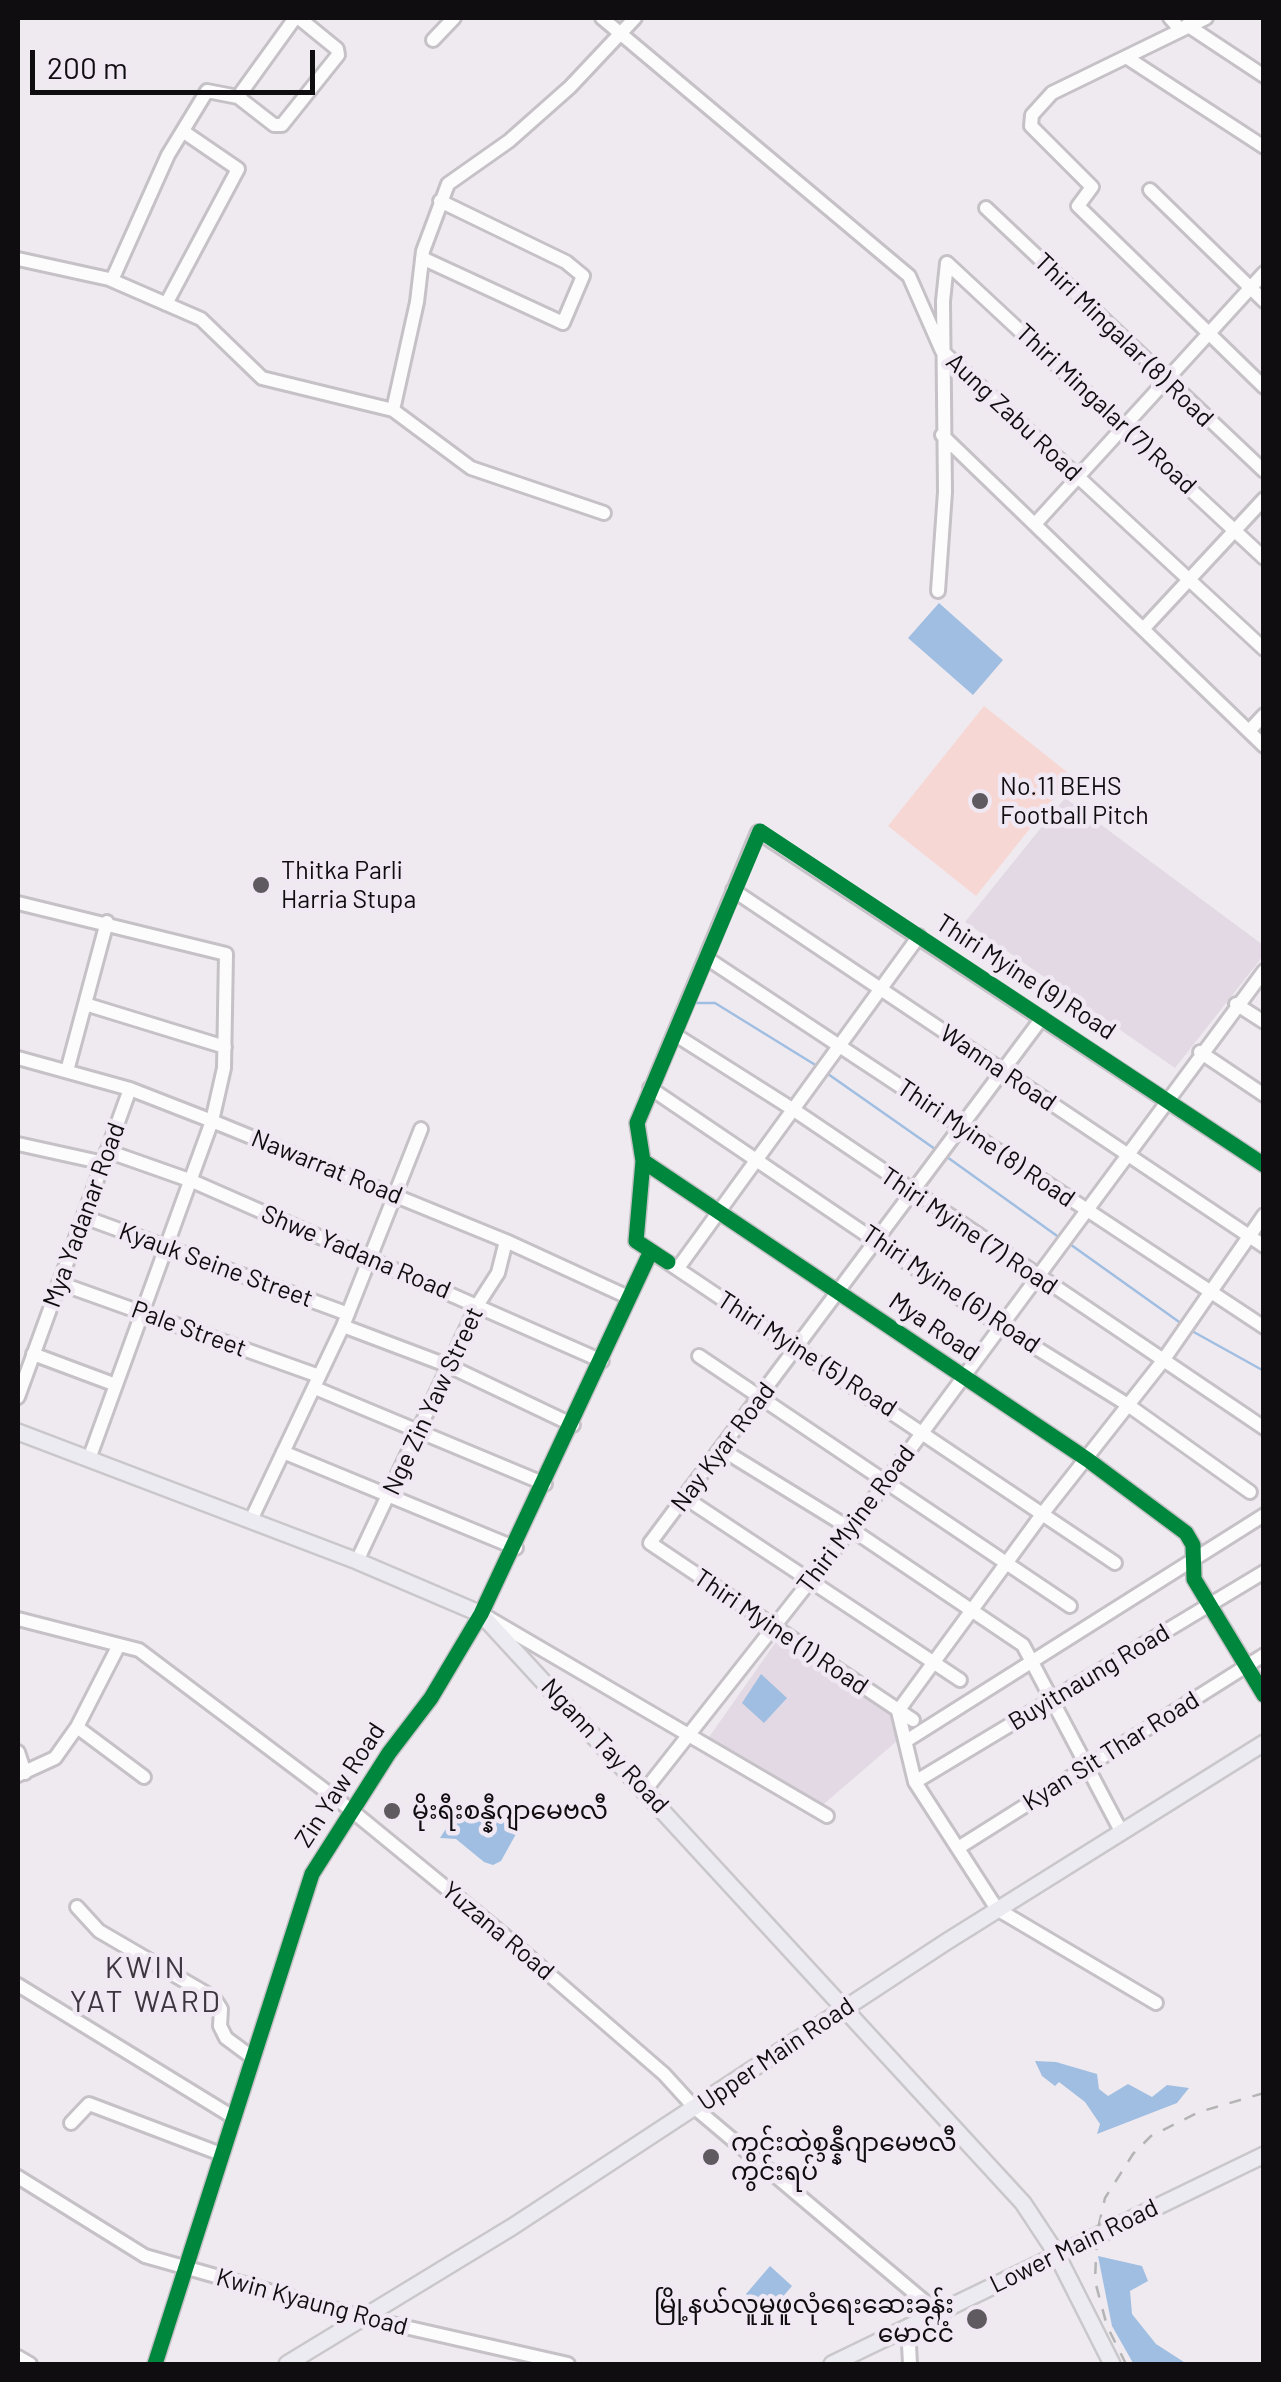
<!DOCTYPE html>
<html>
<head>
<meta charset="utf-8">
<style>
	body { margin:0 }
	#map { position:relative; width:1281px; height:2382px; overflow:hidden; background:#efeaf0; font-family:Barlow,sans-serif }
	canvas { display:block }
	.frame { position:absolute; inset:0; border:20px solid #100d11; pointer-events:none }
	.scale { position:absolute; left:30px; top:50px; width:285px; height:45px; box-sizing:border-box; border:5px solid #100d11; border-top:0; padding-left:12px; font-size:30px; line-height:35px; white-space:nowrap; color:#100d11; -webkit-text-stroke:8px #f0e8f2; paint-order:stroke }
</style>
</head>
<body>
<div id="map">
<canvas width="1281" height="2382"></canvas>
<div class="frame"></div>
<div class="scale">200 m</div>
</div>
<script>
const ctx = document.querySelector('canvas').getContext('2d');
ctx.lineJoin = 'round';
function paint(path, color) {
  ctx.fillStyle = color;
  ctx.fill(path, 'evenodd');
}
function toPath(rows) {
  const path = new Path2D();
  for (const r of rows) {
    path.moveTo(r[0], r[1]);
    for (let i = 2; i < r.length; i += 2) path.lineTo(r[i], r[i + 1]);
  }
  return path;
}
function strokePath(path, color, width, dash) {
  ctx.strokeStyle = color;
  ctx.lineWidth = width;
  ctx.lineCap = dash ? 'butt' : 'round';
  ctx.setLineDash(dash || []);
  ctx.stroke(path);
}
function label(font, color, halo, rows, align = 'center') {
  ctx.font = font + ' Barlow,"Noto Sans Myanmar",sans-serif';
  ctx.lineWidth = 9;
  ctx.setLineDash([]);
  ctx.textBaseline = 'middle';
  ctx.strokeStyle = halo;
  ctx.fillStyle = color;
  for (const [text, x, y, turn = 0] of rows) {
    ctx.save();
    ctx.translate(x, y);
    ctx.rotate((+turn || 0) * Math.PI / 180);
    ctx.textAlign = isNaN(turn) ? turn : align;
    if (halo) ctx.strokeText(text, 0, 0);
    ctx.fillText(text, 0, 0);
    ctx.restore();
  }
}
paint(toPath([
	[1065,798,1263,945,1263,956,1175,1068,965,922],
	[780,1636,912,1728,818,1809,707,1740]
]), '#e2d9e4');
paint(toPath([
	[984,706,1072,776,976,896,888,826]
]), '#f7d7d4');
paint(toPath([
	[939,603,1003,660,973,695,908,638],
	[761,1674,787,1698,764,1723,742,1703],
	[463,1817,490,1821,509,1818,521,1825,501,1861,493,1865,484,1862,456,1839,440,1838,451,1821],
	[1035,2061,1056,2062,1097,2074,1099,2089,1108,2096,1128,2084,1152,2097,1167,2085,1189,2088,1177,2103,1097,2134,1100,2124,1085,2102,1059,2082,1055,2086,1042,2076],
	[1098,2256,1142,2266,1148,2281,1130,2291,1132,2314,1156,2344,1187,2364,1133,2363,1112,2326],
	[770,2266,792,2286,768,2314,746,2294]
]), '#a0bee1');
strokePath(toPath([
	[693,1003,715,1003,817,1066],
	[828,1074,935,1149],
	[947,1157,1060,1238],
	[1067,1242,1182,1324],
	[1192,1331,1264,1371]
]), '#a0bee1', 2.5);
const minor = toPath([
	[602,18,909,276,942,351,1264,649],
	[1170,18,1180,29],
	[1206,18,1052,93,1032,115,1031,126,1092,187,1078,206,1264,387],
	[1187,25,1264,76],
	[433,40,454,18],
	[1126,57,1264,147],
	[238,97,295,18],
	[1150,190,1264,301],
	[986,208,1264,471],
	[422,258,563,323,583,276,566,262,440,201],
	[18,259,109,279,201,319,262,378,393,410,471,468,604,513],
	[947,263,1264,558],
	[112,280,168,155,207,91,238,97,274,125,282,125,338,55,337,49,299,18],
	[166,304,238,169,184,132],
	[393,410,417,302,423,251,448,184,509,141,570,87,635,18],
	[942,435,1264,746],
	[1035,524,1264,273],
	[938,591,945,492,943,301,947,263],
	[1144,628,1264,499],
	[1249,731,1264,715],
	[733,890,1264,1246],
	[18,903,226,954,224,1068,212,1121,89,1459],
	[708,959,1264,1327],
	[85,1004,225,1047],
	[1236,1004,1264,1022],
	[674,1034,794,1110,1264,1428],
	[1200,1052,1264,1095],
	[18,1058,130,1089,212,1121,506,1241,628,1297],
	[67,1071,107,922],
	[650,1088,1001,1326,1128,1405,1250,1492],
	[18,1144,104,1163],
	[107,1151,192,1181,602,1361],
	[643,1161,1088,1460,1186,1533,1193,1545,1194,1579,1264,1695],
	[84,1217,348,1314],
	[678,1268,919,936],
	[59,1283,319,1376],
	[343,1326,449,1366,573,1425],
	[33,1354,116,1385],
	[699,1356,1070,1606],
	[315,1388,545,1484],
	[18,1397,130,1089],
	[721,1449,851,1529,1023,1645,1121,1831],
	[283,1452,516,1548],
	[684,1497,960,1680],
	[251,1520,343,1326,421,1129],
	[357,1561,478,1304,498,1273,506,1241],
	[1115,1563,636,1241,643,1161,637,1123,758,832,1264,1165],
	[487,1617,827,1816],
	[18,1619,139,1650,351,1810,506,1937,664,2074,695,2108,937,2312],
	[913,1720,650,1543,1042,1018],
	[77,1727,144,1777],
	[906,1741,1264,1515],
	[18,1752,25,1773],
	[18,1775,55,1758,77,1727,119,1645],
	[915,1782,1264,1572],
	[646,1789,851,1529,1264,971],
	[958,1848,1264,1655],
	[77,1907,99,1931,214,1998,221,2009,220,2026,226,2038,253,2058],
	[18,1985,233,2117],
	[1156,2003,997,1909,915,1782,898,1711,1043,1513,1162,1362,1264,1215],
	[71,2123,89,2104,221,2154],
	[18,2177,145,2256,361,2317,568,2364],
	[908,2326,910,2364],
	[18,2357,30,2364],
	[155,2364,312,1874,389,1753,431,1698,481,1614,651,1251]
]);
const major = toPath([
	[18,1432,357,1561,481,1614,1023,2203,1056,2253,1112,2364],
	[287,2364,512,2227,946,1942,1264,1743],
	[832,2364,1264,2155]
]);
strokePath(minor, '#c5c1c6', 18);
strokePath(major, '#cac7ca', 20);
strokePath(minor, '#fdfcfd', 12);
strokePath(major, '#ecebf1', 15);
strokePath(toPath([
	[1126,2364,1107,2326,1095,2281,1097,2233,1105,2198,1133,2154,1151,2136,1199,2112,1264,2093]
]), '#b4b4b4', 2.5, [12, 12]);
strokePath(toPath([
	[643,1161,1088,1460,1186,1533,1193,1545,1194,1579,1264,1695],
	[668,1262,636,1241,643,1161,637,1123,760,831,1264,1165],
	[155,2364,312,1874,389,1753,431,1698,481,1614,651,1251]
]), '#00873e', 15);
for (const [x, y, r, color] of [
	[980,801,10,"#5e5a5f"],
	[261,885,10,"#5e5a5f"],
	[392,1811,10,"#5e5a5f"],
	[711,2157,10,"#5e5a5f"],
	[977,2319,12,"#5e5a5f"]
]) {
  const dot = new Path2D();
  dot.arc(x, y, r, 0, 2 * Math.PI);
  ctx.fillStyle = color;
  ctx.fill(dot);
  strokePath(dot, '#f0e8f2', 4);
}
label('25px', '#100d11', '#f0e8f2', [
	["Thiri Mingalar (8) Road",1124,340,44],
	["Thiri Mingalar (7) Road",1106,409,43],
	["Aung Zabu Road",1014,417,43],
	["Thiri Myine (9) Road",1026,977,33],
	["Wanna Road",998,1068,34],
	["Thiri Myine (8) Road",986,1143,34],
	["Nawarrat Road",327,1167,22],
	["Mya Yadanar Road",84,1215,-70],
	["Thiri Myine (7) Road",969,1231,34],
	["Shwe Yadana Road",356,1252,23],
	["Kyauk Seine Street",216,1265,20],
	["Thiri Myine (6) Road",951,1289,34],
	["Mya Road",934,1327,34],
	["Pale Street",189,1329,20],
	["Thiri Myine (5) Road",807,1354,33],
	["Nge Zin Yaw Street",433,1401,-65],
	["Nay Kyar Road",723,1447,-53],
	["Thiri Myine Road",856,1519,-53],
	["Thiri Myine (1) Road",781,1632,34],
	["Buyitnaung Road",1089,1677,-31],
	["Ngann Tay Road",605,1746,47],
	["Kyan Sit Thar Road",1111,1751,-32],
	["Zin Yaw Road",340,1785,-57],
	["Yuzana Road",498,1931,40],
	["Upper Main Road",776,2054,-34],
	["Lower Main Road",1074,2246,-26],
	["Kwin Kyaung Road",312,2302,15]
]);
label('25px', '#100d11', '#f0e8f2', [
	["No.11 BEHS",1000,787],
	["Football Pitch",1000,816],
	["Thitka Parli",281,871],
	["Harria Stupa",281,900],
	["မိုးရီးစန္နီဂျာမေဗလီ",412,1811],
	["ကွင်းထဲစွန္နီဂျာမေဗလီ",731,2143],
	["ကွင်းရပ်",731,2172],
	["မြို့နယ်လူမှုဖူလုံရေးဆေးခန်း",954,2305,"right"],
	["မောင်ငံ",954,2334,"right"]
], 'left');
ctx.letterSpacing = '2.5px';
label('30px', '#3d363e', '#f0e8f2', [
	["KWIN",146,1968],
	["YAT WARD",146,2002]
]);
ctx.letterSpacing = '0px';
</script>
</body>
</html>
